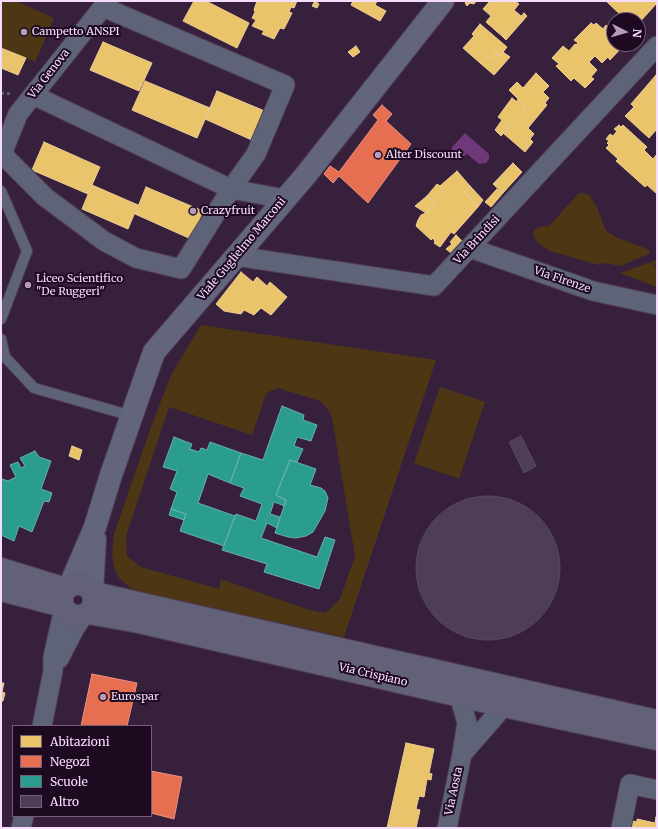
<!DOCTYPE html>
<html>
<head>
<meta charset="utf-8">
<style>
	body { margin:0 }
	#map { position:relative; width:658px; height:829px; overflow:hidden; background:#37203c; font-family:Merriweather,serif }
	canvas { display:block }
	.frame { position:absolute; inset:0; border:2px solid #f7ddfc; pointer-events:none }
	.legend { position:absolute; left:12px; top:725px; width:140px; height:92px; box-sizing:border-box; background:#1d0a20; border:1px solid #745e78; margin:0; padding:5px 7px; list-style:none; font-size:12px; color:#f7ddfc }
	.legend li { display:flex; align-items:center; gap:8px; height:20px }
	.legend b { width:20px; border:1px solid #745e78 }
	.north { position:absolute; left:606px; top:12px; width:40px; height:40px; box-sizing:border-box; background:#1d0a20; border:1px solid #745e78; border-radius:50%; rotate:96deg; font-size:11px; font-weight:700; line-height:16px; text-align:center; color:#f7ddfc }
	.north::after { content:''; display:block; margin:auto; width:14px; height:18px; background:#b49bb9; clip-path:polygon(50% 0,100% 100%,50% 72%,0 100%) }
</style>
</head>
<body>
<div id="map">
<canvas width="658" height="829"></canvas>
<div class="frame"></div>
<ul class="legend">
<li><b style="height:11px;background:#e9c46a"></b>Abitazioni</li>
<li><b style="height:11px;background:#e76f51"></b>Negozi</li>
<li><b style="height:11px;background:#2a9d8f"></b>Scuole</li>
<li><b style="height:11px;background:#4d3d55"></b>Altro</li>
</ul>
<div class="north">N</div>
</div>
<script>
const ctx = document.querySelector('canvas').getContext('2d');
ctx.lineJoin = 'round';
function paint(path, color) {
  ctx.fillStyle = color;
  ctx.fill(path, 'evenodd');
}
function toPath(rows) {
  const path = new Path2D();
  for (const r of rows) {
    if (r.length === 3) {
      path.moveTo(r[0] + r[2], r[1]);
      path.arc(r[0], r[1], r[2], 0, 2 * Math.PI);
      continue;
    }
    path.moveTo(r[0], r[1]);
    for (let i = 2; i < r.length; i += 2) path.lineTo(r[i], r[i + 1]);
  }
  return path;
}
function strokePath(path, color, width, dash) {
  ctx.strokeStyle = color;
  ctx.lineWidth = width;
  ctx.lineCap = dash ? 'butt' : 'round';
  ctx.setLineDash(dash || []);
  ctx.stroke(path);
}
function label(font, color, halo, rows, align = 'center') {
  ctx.font = font + ' Merriweather,serif';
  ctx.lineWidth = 4;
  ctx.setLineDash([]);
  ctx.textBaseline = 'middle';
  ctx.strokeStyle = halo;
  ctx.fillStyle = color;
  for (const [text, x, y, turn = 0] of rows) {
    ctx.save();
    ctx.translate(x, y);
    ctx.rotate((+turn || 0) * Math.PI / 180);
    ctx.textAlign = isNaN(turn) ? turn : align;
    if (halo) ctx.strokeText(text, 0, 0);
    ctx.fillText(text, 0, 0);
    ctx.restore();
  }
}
paint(toPath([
	[1,1,16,1,54,18,35,62,1,47],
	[579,193,584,193,589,195,597,207,605,229,608,232,618,238,650,250,649,254,620,266,605,263,599,265,550,251,542,246,536,241,533,234,534,230,539,227,549,226],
	[657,260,654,266,657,266,657,287,620,273],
	[201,325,436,360,344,637,133,590,119,578,114,567,112,555,114,534,151,427,171,375],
	[278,388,320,401,326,407,332,417,355,556,340,599,328,611,324,613,309,610,221,579,219,589,141,567,127,556,126,536,169,407,252,435,265,397,268,392],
	[440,387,485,402,459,479,414,463]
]), '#4d3614');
paint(toPath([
	[465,133,489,154,489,159,486,163,479,164,467,154,460,159,454,157,452,156,452,147]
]), '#6f387b');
const homes = toPath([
	[194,1,206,1,249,23,237,48,183,21,194,1],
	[257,1,297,1,294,8,291,7,289,12,292,13,284,29,280,28,274,39,262,34,264,31,252,26,256,20,252,18,255,12,254,10,257,1],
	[315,1,319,4,317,8,312,6,315,1],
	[353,1,377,1,375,5,386,11,380,21,351,5,353,1],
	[467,1,476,1,474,4,470,3,467,6,465,3,467,1],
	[490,1,515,1,519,4,514,10,521,16,503,37,486,22,491,16,483,9,490,1],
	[606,1,657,1,657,3,638,24,638,20,626,20,606,1],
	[524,13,527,16,506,40,503,37,524,13],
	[591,23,594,25,596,23,603,29,606,25,614,33,614,44,625,44,610,60,608,57,602,63,595,56,589,62,597,70,591,77,594,79,585,88,574,78,571,81,556,66,559,64,552,58,563,46,569,51,575,44,576,45,578,43,574,40,591,23],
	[480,24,507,47,500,56,495,52,490,59,487,56,480,63,463,48,474,36,472,34,480,24],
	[103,42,152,63,139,91,90,70,103,42],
	[356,46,360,52,353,57,348,52,356,46],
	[1,48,26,58,18,75,1,68,1,48],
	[495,52,500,56,503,52,510,57,494,75,480,63,487,56,490,59,495,52],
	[536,73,549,86,543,92,549,98,545,103,547,105,528,128,534,134,530,139,533,142,525,152,503,133,525,108,517,101,518,99,509,90,517,82,523,88,536,73],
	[656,75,657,129,649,138,625,116,634,107,631,104,656,75],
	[145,81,210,108,197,138,132,110,145,81],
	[217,91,267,112,254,141,205,119,217,91],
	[512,98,525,108,501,136,495,130,502,120,498,117,512,98],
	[619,125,621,127,623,125,647,147,644,150,653,159,657,154,657,194,647,185,645,187,616,161,618,159,606,148,609,145,607,143,609,141,606,139,610,134,613,136,617,131,614,129,619,125],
	[44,142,100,167,88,194,32,170,44,142],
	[513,163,522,172,503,193,493,184,513,163],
	[457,171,470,186,464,192,478,207,454,234,451,232,440,247,434,243,435,242,433,238,431,240,416,226,418,220,421,215,426,213,435,202,427,196,437,184,440,186,457,171],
	[92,185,138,205,128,229,82,209,92,185],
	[470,186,483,200,478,207,464,192,470,186],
	[146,187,203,211,191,239,135,214,146,187],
	[497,189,503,193,491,207,485,202,497,189],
	[427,196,435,202,426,213,415,206,427,196],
	[456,235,462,241,451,253,446,249,452,244,450,242,456,235],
	[241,272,253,282,257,277,267,286,270,282,287,297,271,315,261,308,254,315,244,310,241,314,224,311,216,304,241,272],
	[72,446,82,450,79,460,69,456,72,446],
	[1,683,4,683,2,692,5,693,3,701,1,701,1,683],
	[406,743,434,749,429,773,432,774,431,780,427,779,424,797,419,796,416,809,420,810,416,828,418,828,387,828,406,743],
	[656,817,657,828,627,828,629,820,637,822,637,819,655,823,656,817]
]);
paint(homes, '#e9c46a');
strokePath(homes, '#edcc96', 1);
const shops = toPath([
	[382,105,392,114,386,121,411,144,368,203,339,176,333,183,324,174,330,166,339,172,378,120,373,115,382,105],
	[92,674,137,683,127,726,81,726,92,674],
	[151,771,182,777,174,819,151,813,151,771]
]);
paint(shops, '#e76f51');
strokePath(shops, '#ec9084', 1);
const schools = toPath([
	[282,406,304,415,303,420,317,425,311,441,297,437,294,446,303,449,297,462,290,460,276,495,286,500,285,506,274,502,270,514,280,517,277,528,267,523,261,538,317,557,325,537,335,540,319,589,264,572,267,564,222,550,236,514,256,521,262,504,240,496,244,488,230,483,241,453,263,460,282,406],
	[174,437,192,444,190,449,199,452,201,448,207,450,210,442,241,453,230,483,208,474,198,503,235,516,224,546,180,531,186,514,171,509,177,492,170,489,177,471,163,467,174,437],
	[35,451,39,457,51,461,41,489,52,493,49,502,44,501,32,532,19,526,14,541,1,535,1,482,2,479,8,481,16,477,10,465,18,462,21,468,25,466,20,458,35,451],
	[290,460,316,469,310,485,321,488,325,491,328,498,325,511,313,532,306,536,296,538,288,537,275,533,286,500,276,495,290,460],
	[171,509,186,514,184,520,169,515,171,509]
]);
paint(schools, '#2a9d8f');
strokePath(schools, '#68b0b0', 1);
const building = toPath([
	[521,436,536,466,524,473,509,442,521,436],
	[488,568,72]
]);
paint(building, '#4d3d55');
strokePath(building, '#594962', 1);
const lane = toPath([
	[1,191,27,251,1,319],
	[1,339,5,357,34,388,132,416]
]);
const street = toPath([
	[103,7,285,85,256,154,231,189,181,269,136,258,104,241,45,197,2,154,18,114,103,7,108,1],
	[33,95,231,189,285,199],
	[470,248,593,291,657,305],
	[236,256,434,286,657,46],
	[59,659,75,628,83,616],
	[42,726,53,671,53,657,64,608],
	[462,754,504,706],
	[21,828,24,816],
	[447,828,462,754,467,723,459,695],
	[621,828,630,784,657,790]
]);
const secondary = toPath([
	[70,585,95,527,111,475,154,352,305,176,443,1],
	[92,591,95,539]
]);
const primary = toPath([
	[1,569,66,589],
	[78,600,16],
	[1,590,63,606],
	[94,593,657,721],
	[88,613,139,622,504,706,657,739]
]);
strokePath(lane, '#503d54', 12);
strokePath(street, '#503d54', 21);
strokePath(secondary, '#503d54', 24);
strokePath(primary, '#503d54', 24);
strokePath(toPath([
	[1,93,12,94]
]), '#656275', 2.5, [3, 3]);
strokePath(lane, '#5e6377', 10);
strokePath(street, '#5e6377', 19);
strokePath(secondary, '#62657c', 22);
strokePath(primary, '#626178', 22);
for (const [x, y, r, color] of [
	[24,32,4,"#b49bb9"],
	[378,155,4,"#b49bb9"],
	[193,211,4,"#b49bb9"],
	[28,285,4,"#b49bb9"],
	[103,697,4,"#b49bb9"]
]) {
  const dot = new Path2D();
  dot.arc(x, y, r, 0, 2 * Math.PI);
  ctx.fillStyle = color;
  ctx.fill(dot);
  strokePath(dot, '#1d0a20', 1.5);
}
label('11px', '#f7ddfc', '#1d0a20', [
	["Campetto ANSPI",32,32],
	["Alter Discount",386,155],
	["Crazyfruit",201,211],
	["Liceo Scientifico",36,279],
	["\"De Ruggeri\"",36,292],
	["Eurospar",111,697]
], 'left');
label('11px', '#f7ddfc', '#1d0a20', [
	["Via Genova",49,74,-52],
	["Via Brindisi",477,240,-47],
	["Viale Guglielmo Marconi",242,249,-50],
	["Via Firenze",562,280,19],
	["Via Crispiano",373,675,13],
	["Via Aosta",454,791,-78]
]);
</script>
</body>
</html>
